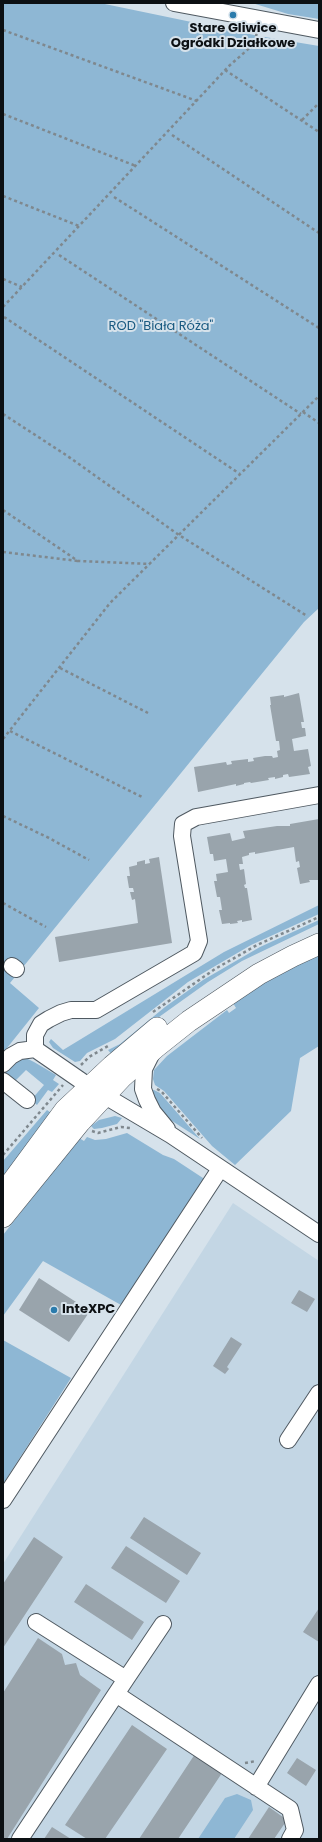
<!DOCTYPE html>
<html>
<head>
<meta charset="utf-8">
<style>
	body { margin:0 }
	#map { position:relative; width:322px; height:1842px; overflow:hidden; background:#d6e2eb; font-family:Poppins,sans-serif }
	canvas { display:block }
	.frame { position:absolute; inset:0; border:4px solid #0c1013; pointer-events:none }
</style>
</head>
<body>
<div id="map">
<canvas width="322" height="1842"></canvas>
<div class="frame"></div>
</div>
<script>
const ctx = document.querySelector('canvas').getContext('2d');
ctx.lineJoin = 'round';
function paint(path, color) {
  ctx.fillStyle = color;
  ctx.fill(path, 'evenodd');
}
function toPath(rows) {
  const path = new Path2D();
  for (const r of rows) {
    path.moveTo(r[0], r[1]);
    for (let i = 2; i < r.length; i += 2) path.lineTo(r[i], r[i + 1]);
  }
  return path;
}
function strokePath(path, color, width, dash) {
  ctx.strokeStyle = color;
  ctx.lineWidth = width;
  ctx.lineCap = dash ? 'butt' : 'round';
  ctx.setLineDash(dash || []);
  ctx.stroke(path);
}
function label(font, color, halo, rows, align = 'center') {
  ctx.font = font + ' Poppins,sans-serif';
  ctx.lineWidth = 4;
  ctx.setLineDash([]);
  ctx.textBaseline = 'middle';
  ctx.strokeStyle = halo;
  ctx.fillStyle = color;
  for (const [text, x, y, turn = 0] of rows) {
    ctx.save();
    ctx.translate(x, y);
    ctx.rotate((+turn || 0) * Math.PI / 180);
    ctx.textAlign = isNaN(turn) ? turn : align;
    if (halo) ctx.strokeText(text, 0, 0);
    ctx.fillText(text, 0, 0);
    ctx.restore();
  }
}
paint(toPath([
	[233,1203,319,1261,319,1839,3,1839,3,1564]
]), '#c3d6e4');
paint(toPath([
	[3,3,100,3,259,36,319,46,319,608,304,622,10,983,39,1008,3,1053],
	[252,3,319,3,319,19,288,14],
	[319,905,319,914,251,945,188,982,115,1039,87,1053,80,1061,75,1062,53,1048,49,1042,51,1039,63,1050,224,952],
	[319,920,319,924,242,961,208,982,145,1027,113,1056,108,1050,120,1044,165,1007,203,980,260,947],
	[319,949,319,1046,300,1058,291,1111,235,1165,212,1146,164,1091,155,1085,153,1079,154,1070,167,1056,210,1023,227,1010,229,1013,236,1008,233,1003,251,986],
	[20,1058,26,1058,34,1062,56,1075,53,1080,59,1084,52,1092,48,1090,37,1105,31,1100,44,1085,26,1070,14,1082,5,1075,5,1071],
	[154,1090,160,1093,200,1139,166,1117,147,1091],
	[47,1110,54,1115,3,1182,3,1161],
	[115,1116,122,1118,117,1124,102,1128,94,1129,91,1126,99,1120],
	[127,1133,163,1155,174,1159,206,1180,121,1305,43,1261,3,1316,3,1235,79,1138,84,1141,87,1137,95,1140,106,1139],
	[3,1340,71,1378,3,1484],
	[237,1794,251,1800,253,1810,234,1839,198,1839,225,1798]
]), '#8eb7d4');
paint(toPath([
	[299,693,304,722,301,722,302,728,305,728,306,736,292,739,294,751,308,749,311,766,308,767,310,774,289,777,288,774,283,775,283,777,275,779,275,777,268,778,269,780,251,783,250,782,244,783,244,784,236,786,236,784,198,792,194,767,226,762,227,765,232,764,231,761,248,759,248,762,254,761,253,758,265,756,272,756,273,758,278,757,277,751,280,750,279,741,276,741,270,705,271,705,270,697,284,695,284,697],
	[319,819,319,880,309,880,310,882,300,884,297,868,300,867,299,861,296,862,294,847,255,854,255,852,249,853,249,855,242,857,243,864,239,864,240,870,244,869,246,884,244,885,245,888,247,888,252,920,242,922,242,920,237,921,238,923,230,924,230,923,222,924,219,910,222,910,220,897,217,897,214,881,217,881,216,874,228,872,226,859,214,861,213,854,210,854,207,837,230,833,232,841,245,838,243,831,277,826,290,826,290,824],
	[159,857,172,943,59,962,55,937,138,923,135,899,132,900,130,892,134,892,133,888,129,888,127,876,130,876,129,867,137,865,137,862,145,860,145,864,150,863,149,859],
	[39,1278,90,1311,69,1342,19,1310],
	[299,1290,315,1299,307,1312,291,1303],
	[231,1337,242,1344,227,1367,229,1369,225,1374,213,1366],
	[144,1517,201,1553,187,1575,130,1538],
	[34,1537,63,1557,3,1648,3,1584],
	[126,1546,180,1581,166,1603,111,1568],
	[86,1584,144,1622,132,1640,74,1602],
	[319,1608,319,1642,303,1632],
	[38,1638,62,1654,65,1665,76,1663,80,1675,101,1690,7,1839,3,1839,3,1693],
	[132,1725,167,1749,105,1839,87,1839,65,1825],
	[195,1754,222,1773,178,1839,139,1839],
	[297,1758,316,1770,306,1786,287,1773],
	[269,1807,287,1820,274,1839,248,1839],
	[52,1827,71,1839,44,1839]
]), '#99a4ac');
const minor = toPath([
	[174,3,319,30],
	[12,966,16,969],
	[35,1049,35,1035,41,1024,49,1019,61,1013,71,1010,96,1010,194,953,199,941,182,836,183,824,196,817,319,795],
	[152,1053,144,1069,143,1089,147,1100,153,1112,167,1129],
	[3,1064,11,1056,20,1051,35,1049,90,1087,171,1135,319,1234],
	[3,1081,27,1100],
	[288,1440,319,1393],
	[3,1500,220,1169],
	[36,1622,126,1679,116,1694],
	[126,1679,163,1624],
	[256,1787,319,1684],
	[20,1839,116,1694,290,1809,295,1830,290,1839]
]);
const major = toPath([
	[3,1194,65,1110,112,1066,157,1028],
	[3,1217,80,1122,122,1077,155,1048,189,1021,259,974,293,956,319,944]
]);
strokePath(minor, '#4f5961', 18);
strokePath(major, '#4f5961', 22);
strokePath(toPath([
	[3,30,197,101],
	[225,70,319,132],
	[3,114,136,166],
	[302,120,319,103],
	[172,135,319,233],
	[3,196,79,226],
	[114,197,319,328],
	[59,255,301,414],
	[3,279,22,287],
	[3,307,229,66,254,44,257,32],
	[4,317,240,474],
	[303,412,319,423],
	[3,414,66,455,179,535,307,616],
	[3,510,78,561,150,564],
	[3,552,78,561],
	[60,668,148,713],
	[10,731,144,798],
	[3,739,110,603,319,396],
	[3,816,49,838,89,860],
	[3,903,46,927],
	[153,1012,215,969,257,945,319,917],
	[81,1065,89,1057,108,1046],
	[157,1089,161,1091,202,1138],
	[92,1131,98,1133,121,1127,130,1128],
	[3,1155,63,1085],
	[245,1763,256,1761]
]), '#7f888e', 2.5, [3, 3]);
strokePath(minor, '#fff', 16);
strokePath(major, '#fff', 21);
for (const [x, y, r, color] of [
	[233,15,4,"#2a7bac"],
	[54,1310,4,"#2a7bac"]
]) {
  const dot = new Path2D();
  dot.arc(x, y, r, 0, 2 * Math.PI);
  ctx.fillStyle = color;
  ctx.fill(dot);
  strokePath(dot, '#d6e2eb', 1.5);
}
label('bold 13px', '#0c1013', '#d6e2eb', [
	["Stare Gliwice",233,29],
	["Ogródki Działkowe",233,44],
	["InteXPC",62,1310,"left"]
]);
label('13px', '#185980', '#d6e2eb', [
	["ROD \"Biała Róża\"",161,327]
]);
</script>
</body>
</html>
